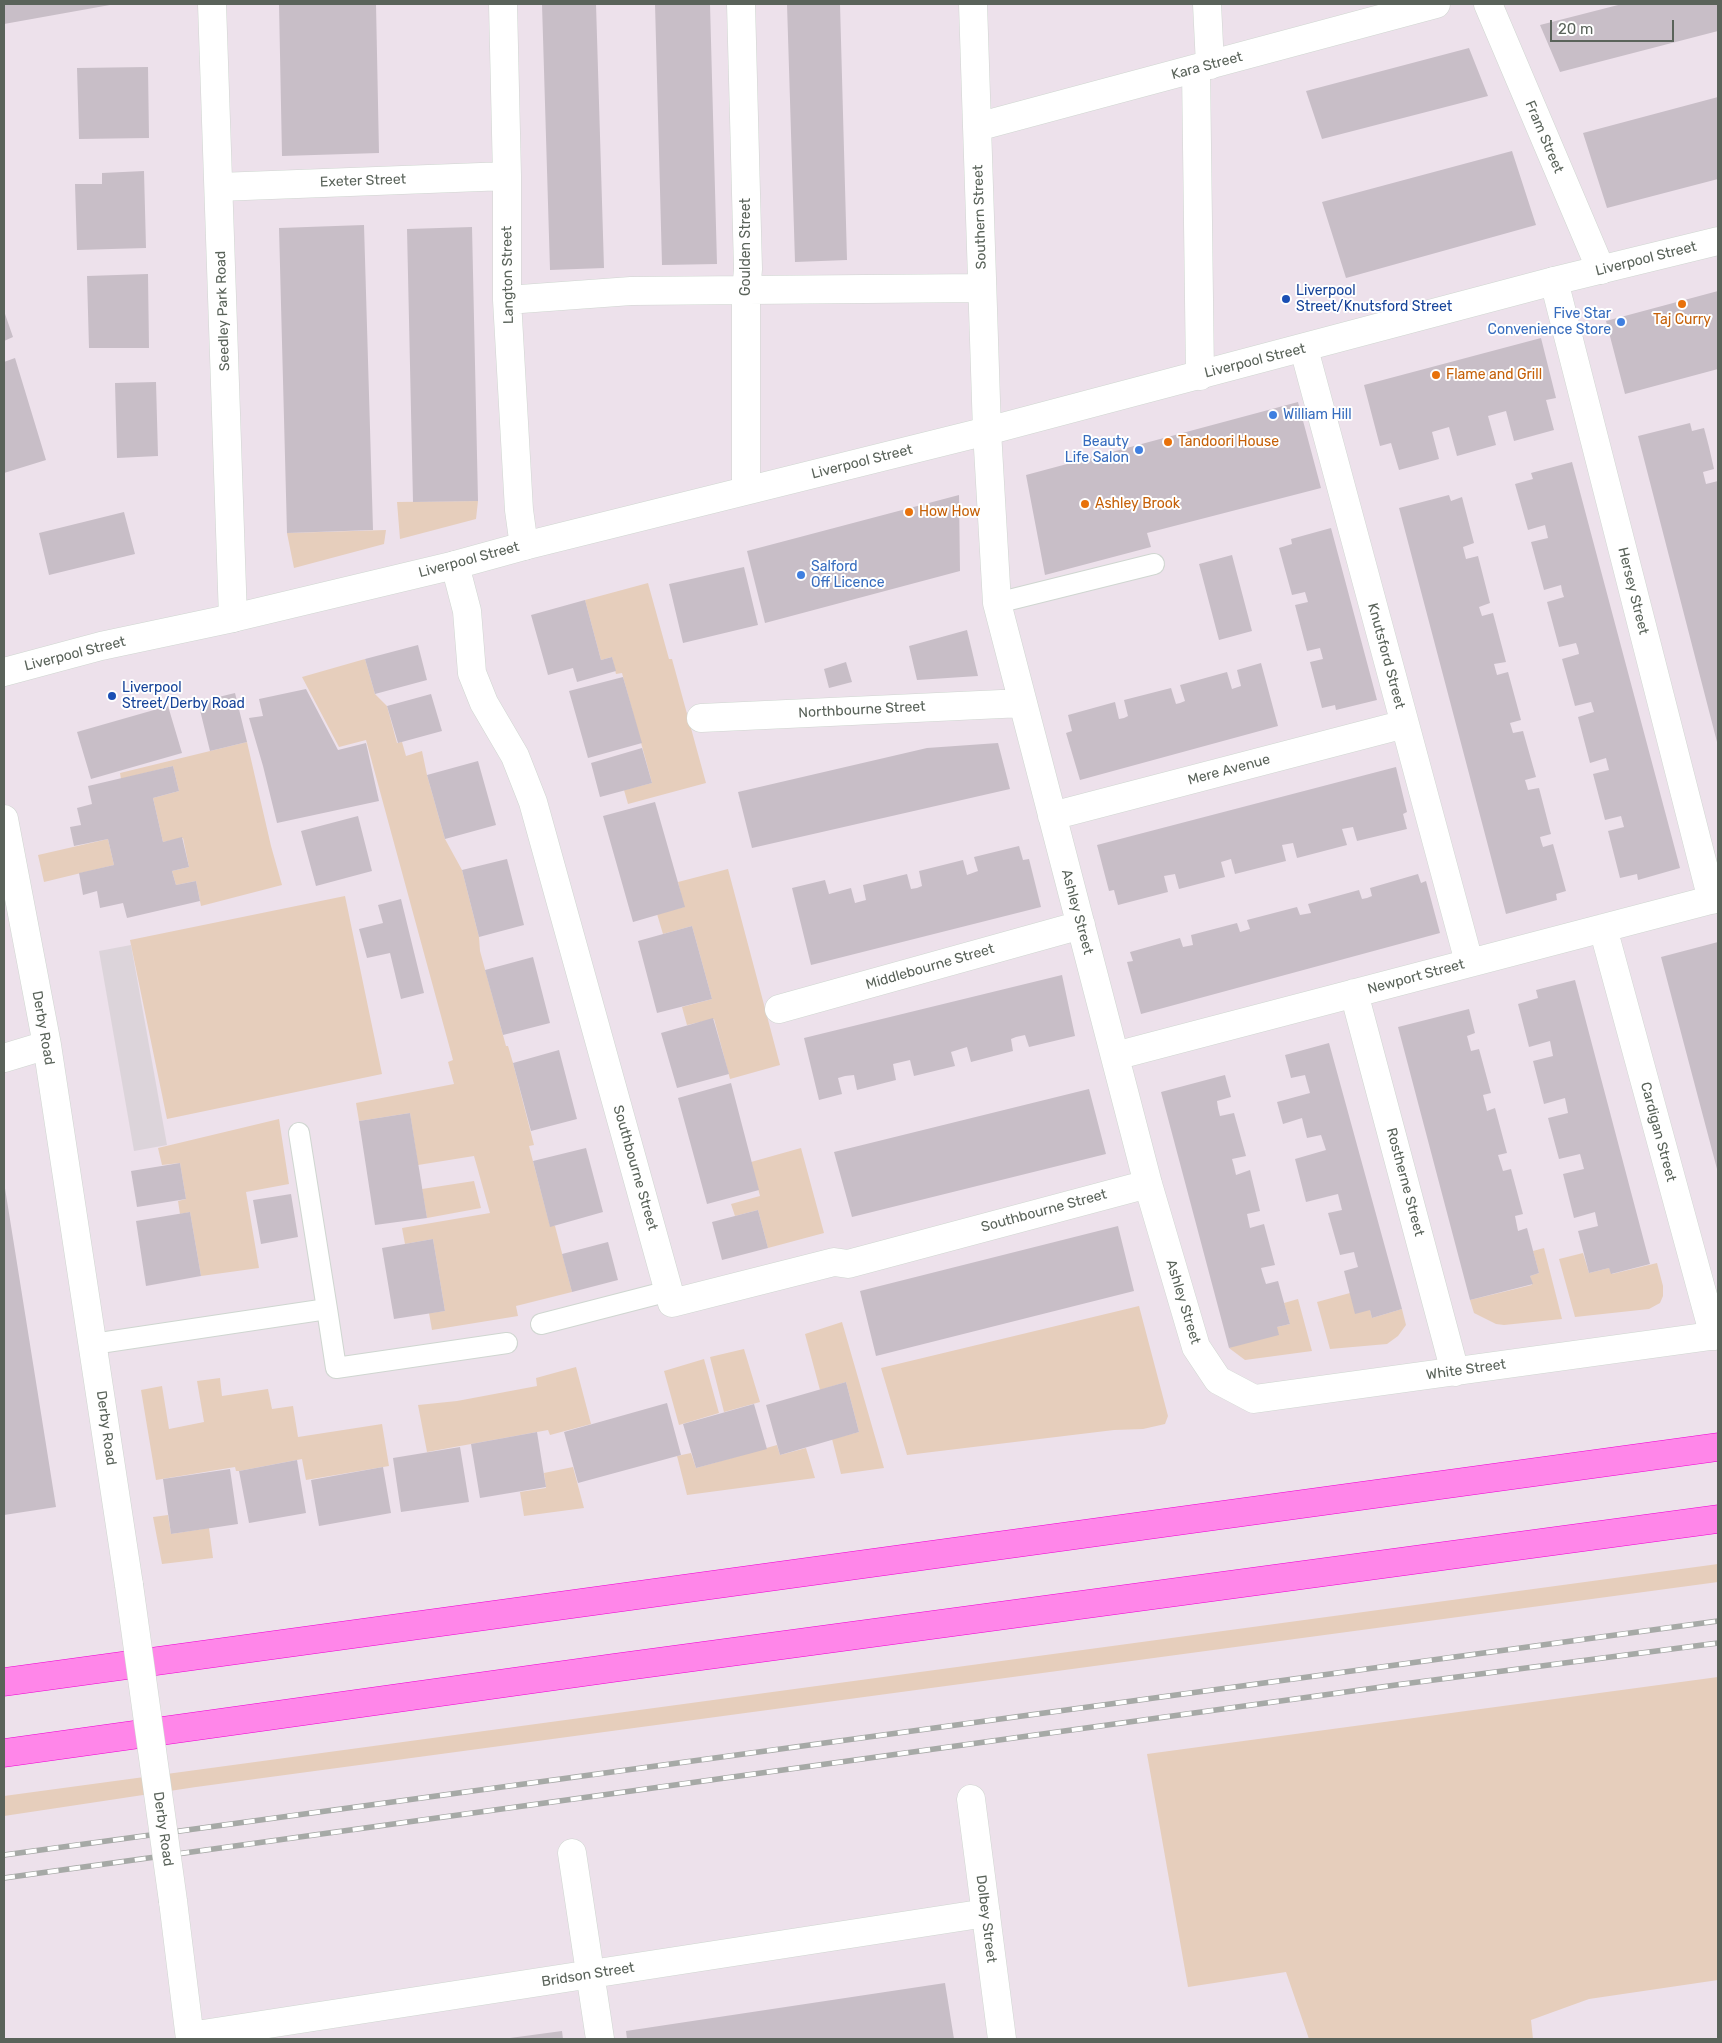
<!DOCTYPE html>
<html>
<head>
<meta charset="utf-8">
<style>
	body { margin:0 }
	#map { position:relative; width:1722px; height:2043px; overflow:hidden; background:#ede1eb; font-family:Rubik,sans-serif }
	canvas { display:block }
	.frame { position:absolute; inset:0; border:5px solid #5a635a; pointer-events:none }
	.scale { position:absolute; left:1550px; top:20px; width:124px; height:22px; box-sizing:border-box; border:2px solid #5a635a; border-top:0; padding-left:6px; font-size:15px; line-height:18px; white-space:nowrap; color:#5a635a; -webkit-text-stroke:4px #fff; paint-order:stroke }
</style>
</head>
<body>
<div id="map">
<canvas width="1722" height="2043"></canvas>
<div class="frame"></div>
<div class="scale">20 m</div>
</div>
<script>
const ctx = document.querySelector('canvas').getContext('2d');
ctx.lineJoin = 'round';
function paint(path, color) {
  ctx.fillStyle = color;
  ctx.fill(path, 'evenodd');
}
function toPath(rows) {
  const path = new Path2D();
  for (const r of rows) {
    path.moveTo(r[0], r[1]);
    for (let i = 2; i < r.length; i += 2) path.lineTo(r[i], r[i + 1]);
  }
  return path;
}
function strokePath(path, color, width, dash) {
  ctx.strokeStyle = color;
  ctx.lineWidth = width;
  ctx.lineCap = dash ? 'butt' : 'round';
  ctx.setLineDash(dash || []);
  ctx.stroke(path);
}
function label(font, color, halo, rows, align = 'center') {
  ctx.font = font + ' Rubik,sans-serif';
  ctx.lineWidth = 4;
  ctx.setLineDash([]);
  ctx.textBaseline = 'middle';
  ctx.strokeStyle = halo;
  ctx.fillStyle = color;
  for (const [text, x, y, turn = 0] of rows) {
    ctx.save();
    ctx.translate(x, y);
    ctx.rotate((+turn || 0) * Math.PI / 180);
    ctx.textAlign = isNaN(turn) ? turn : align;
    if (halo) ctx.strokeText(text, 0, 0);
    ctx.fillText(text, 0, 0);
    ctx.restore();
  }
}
paint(toPath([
	[131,945,167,1145,134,1151,99,951]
]), '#dcd4da');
paint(toPath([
	[478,501,476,519,400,539,397,502],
	[386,530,384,544,294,568,287,533],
	[648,583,669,659,672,659,706,783,628,804,624,790,652,783,622,673,616,674,612,657,601,660,585,600],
	[365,659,375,694,387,706,397,743,402,742,406,756,422,751,427,775,445,839,462,870,479,937,480,951,506,1046,508,1046,513,1063,534,1145,529,1146,550,1226,555,1226,572,1292,516,1306,518,1316,432,1330,429,1313,445,1311,433,1239,405,1244,402,1228,490,1213,474,1156,418,1165,410,1113,359,1121,356,1103,454,1084,448,1062,453,1060,366,740,339,747,302,677],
	[247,742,271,846,282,885,201,906,196,881,176,885,172,871,189,867,183,838,163,842,153,798,179,791,173,766,121,779,120,773],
	[108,839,114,865,44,882,38,855],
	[728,869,780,1065,730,1079,714,1019,687,1025,682,1007,712,999,692,926,663,934,657,914,684,907,678,882],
	[345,896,382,1074,167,1119,130,940],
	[279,1119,289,1184,246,1192,259,1268,201,1276,190,1212,180,1214,178,1201,186,1199,180,1163,162,1165,158,1148],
	[801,1148,824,1233,768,1248,758,1210,735,1216,731,1204,760,1196,751,1162],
	[474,1181,481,1208,427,1218,422,1189],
	[1544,1248,1562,1319,1504,1325,1496,1324,1474,1313,1470,1300,1532,1285,1530,1276,1539,1273,1533,1251],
	[1583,1253,1589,1273,1609,1268,1612,1274,1657,1263,1663,1286,1663,1296,1660,1303,1649,1309,1575,1317,1559,1259],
	[1350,1293,1370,1310,1372,1318,1402,1309,1406,1325,1398,1336,1387,1344,1330,1349,1317,1302],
	[1298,1299,1312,1351,1245,1360,1229,1348,1277,1327,1290,1324,1284,1303],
	[1139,1306,1168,1416,1165,1424,1143,1429,1114,1430,907,1455,881,1368],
	[842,1322,884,1468,841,1474,832,1439,859,1432,846,1382,820,1390,805,1334],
	[744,1349,760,1402,724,1412,710,1357],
	[704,1359,719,1413,679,1425,664,1371],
	[576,1367,591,1424,550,1435,548,1430,427,1452,418,1405,457,1401,537,1386,536,1378],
	[220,1378,222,1396,268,1389,272,1409,293,1406,298,1437,382,1424,389,1466,306,1480,302,1459,239,1471,236,1471,235,1467,156,1480,141,1390,162,1386,169,1429,204,1422,197,1381],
	[777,1445,780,1455,806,1448,815,1478,687,1495,677,1456,691,1453,696,1468],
	[573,1467,584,1508,524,1516,520,1492,546,1488,544,1473],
	[168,1515,171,1534,209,1528,213,1558,162,1564,153,1517],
	[1718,1564,1718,1582,196,1787,4,1816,4,1796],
	[1718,1677,1718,1980,1589,1999,1531,2020,1533,2039,1309,2039,1286,1972,1188,1987,1147,1754]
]), '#e6cebc');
paint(toPath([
	[4,4,110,4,110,5,4,24],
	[279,4,376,4,379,153,282,156],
	[542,4,596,4,604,268,550,270],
	[655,4,710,4,717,264,662,265],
	[787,4,840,4,847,260,795,262],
	[1622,4,1718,4,1718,31,1560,72,1540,25],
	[1469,48,1488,96,1322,139,1306,91],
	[148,67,149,138,79,139,77,68],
	[1718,97,1718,179,1607,208,1583,133],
	[1512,151,1536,225,1346,278,1322,202],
	[144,171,146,248,77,250,75,184,102,184,102,173],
	[364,225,373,530,287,533,279,228],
	[472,227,478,501,413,502,407,229],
	[148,274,149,348,89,348,87,276],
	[1718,291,1718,369,1625,394,1606,321],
	[4,311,13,337,4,341],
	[1541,338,1556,398,1546,400,1554,430,1514,441,1506,411,1488,416,1496,445,1457,456,1449,427,1432,432,1439,459,1399,470,1391,443,1380,446,1364,385],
	[15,358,46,460,4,473,4,362],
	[156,382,158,456,117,458,115,383],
	[1298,402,1321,488,1147,533,1151,547,1045,575,1026,475],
	[1690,423,1692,431,1704,428,1709,447,1714,469,1703,472,1706,484,1718,481,1718,483,1717,742,1638,436],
	[1572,462,1680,868,1638,880,1637,874,1620,878,1608,831,1624,827,1621,816,1605,820,1593,774,1609,770,1606,758,1590,763,1578,717,1594,712,1591,702,1575,706,1562,659,1579,654,1578,649,1576,643,1559,647,1547,602,1564,597,1562,591,1561,585,1544,590,1531,542,1548,538,1545,525,1528,530,1515,484,1533,479,1531,473],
	[959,495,960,571,765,623,747,551],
	[1449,495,1451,501,1462,497,1474,543,1463,547,1466,559,1478,556,1490,603,1479,607,1482,616,1493,613,1506,662,1494,664,1497,675,1508,672,1521,720,1510,723,1513,733,1523,731,1536,777,1525,780,1528,790,1539,788,1551,834,1540,837,1541,841,1543,847,1553,844,1566,891,1556,894,1557,900,1506,914,1399,508],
	[124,512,135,554,49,575,39,533],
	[1331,528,1377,700,1336,710,1335,705,1322,708,1310,662,1323,659,1320,648,1307,651,1295,605,1308,602,1305,592,1292,595,1279,548,1292,544,1291,539],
	[1232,555,1252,631,1219,640,1199,564],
	[744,567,758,625,683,643,669,584],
	[585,600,601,660,612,657,616,671,577,682,573,668,548,675,531,615],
	[967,630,978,676,917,680,909,646],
	[418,645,427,680,375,694,365,659],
	[846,662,852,682,829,688,824,669],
	[1261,663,1278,726,1080,780,1066,733,1072,731,1068,715,1115,702,1119,719,1124,718,1128,716,1124,700,1171,688,1176,704,1180,703,1185,701,1180,685,1227,672,1232,689,1241,686,1237,670],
	[623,677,642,743,588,758,569,691],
	[306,689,338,750,366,743,379,801,277,823,263,766,249,718,263,716,259,699],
	[235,693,247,742,210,751,198,702],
	[431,694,442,731,398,743,387,706],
	[168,706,182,753,91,779,77,732],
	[998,743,1010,789,752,848,738,792,927,748],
	[642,748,652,783,600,797,591,763],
	[478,761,496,825,445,839,427,775],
	[173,766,179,791,153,798,163,842,182,837,189,867,172,871,176,885,196,881,200,901,127,918,123,903,100,908,97,891,83,895,79,873,114,865,108,839,74,846,70,827,81,825,77,808,92,804,88,786],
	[1396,767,1407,812,1403,814,1407,829,1357,841,1353,827,1342,829,1347,845,1297,858,1293,843,1282,845,1286,861,1235,874,1231,859,1221,862,1225,877,1179,889,1175,874,1164,876,1168,892,1118,905,1114,890,1109,891,1097,845],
	[655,802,685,907,633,922,603,816],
	[358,816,372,871,316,886,301,831],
	[1019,846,1023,860,1029,859,1041,907,811,965,792,888,825,880,829,894,851,888,855,903,866,900,863,885,907,874,911,889,917,888,922,886,919,871,963,860,967,875,978,871,974,857],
	[507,859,524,925,479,937,462,870],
	[1418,874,1421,883,1426,881,1440,933,1141,1014,1127,962,1133,961,1130,952,1180,938,1183,947,1193,945,1191,935,1237,923,1240,932,1250,929,1247,920,1297,907,1300,915,1311,913,1308,904,1359,890,1362,899,1367,898,1372,896,1370,888],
	[401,899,424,993,401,999,390,953,367,958,359,929,383,923,378,905],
	[692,926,712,999,657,1013,638,941],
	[1718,942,1718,1169,1717,1169,1661,957],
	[533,957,550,1023,503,1035,485,970],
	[1062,975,1075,1036,1029,1047,1025,1035,1016,1037,1011,1039,1013,1051,971,1062,967,1047,951,1052,955,1066,914,1076,910,1060,893,1064,896,1080,857,1090,854,1075,845,1076,838,1078,842,1094,819,1100,804,1038],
	[1575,980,1650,1264,1611,1274,1609,1268,1589,1273,1578,1231,1598,1226,1595,1212,1574,1218,1563,1174,1584,1169,1580,1154,1559,1159,1548,1118,1568,1113,1565,1098,1544,1104,1533,1061,1553,1056,1550,1041,1529,1047,1518,1004,1538,998,1536,990],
	[1469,1009,1475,1033,1467,1036,1471,1051,1479,1049,1491,1093,1483,1095,1487,1111,1495,1108,1507,1153,1498,1155,1503,1171,1511,1169,1523,1214,1515,1216,1518,1231,1527,1228,1539,1273,1530,1276,1533,1284,1470,1300,1398,1027],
	[713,1018,729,1074,677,1088,661,1033],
	[1329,1043,1402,1309,1372,1318,1370,1310,1355,1314,1344,1271,1358,1267,1356,1260,1354,1252,1340,1255,1328,1213,1342,1210,1338,1194,1306,1202,1295,1159,1326,1150,1321,1135,1307,1138,1302,1118,1283,1124,1277,1102,1310,1093,1305,1075,1291,1078,1285,1055],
	[559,1050,577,1119,531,1131,513,1063],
	[1225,1075,1231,1097,1217,1101,1218,1108,1220,1116,1234,1113,1246,1156,1232,1159,1234,1166,1236,1175,1250,1170,1260,1211,1247,1214,1250,1228,1264,1224,1275,1265,1261,1268,1263,1275,1266,1284,1278,1281,1290,1324,1277,1327,1279,1335,1229,1348,1161,1092],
	[731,1083,759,1190,707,1204,678,1098],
	[1089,1089,1106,1154,852,1217,834,1152],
	[410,1113,427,1218,375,1225,359,1121],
	[586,1148,603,1212,550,1227,533,1161],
	[180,1163,186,1199,137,1207,131,1171],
	[4,1182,56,1507,4,1515],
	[291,1194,298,1237,261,1244,253,1200],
	[758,1210,768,1248,722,1260,712,1222],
	[190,1212,201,1276,146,1286,136,1221],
	[1118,1226,1134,1291,876,1356,860,1291],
	[433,1239,445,1311,394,1319,382,1248],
	[608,1242,618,1280,572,1292,562,1254],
	[846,1382,859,1432,780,1455,766,1405],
	[667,1403,681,1455,578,1483,564,1432],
	[754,1404,767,1449,696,1468,683,1424],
	[537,1432,546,1487,480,1498,471,1444],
	[460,1447,469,1502,401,1512,393,1458],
	[297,1460,306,1513,249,1523,239,1471],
	[383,1467,391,1513,319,1526,311,1480],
	[230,1469,238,1524,171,1534,163,1479],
	[945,1983,954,2039,627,2039,626,2031],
	[562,2031,563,2039,510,2039,510,2038]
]), '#c8bec7');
const service = toPath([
	[997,603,1154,564],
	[299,1133,327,1309],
	[541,1324,669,1291],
	[93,1344,327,1309,336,1368,507,1343]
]);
const pedestrian = toPath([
	[1196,69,1200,376]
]);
const minor = toPath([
	[212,4,233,618],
	[503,4,507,176,507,300,519,510,524,546],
	[741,4,748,269,746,292,746,490],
	[973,4,987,431,997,603,1148,1184,1196,1347,1218,1380,1254,1399,1718,1335],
	[1207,4,1210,65],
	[1488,4,1601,270],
	[977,127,1436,4],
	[219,187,507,176],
	[1554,281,1712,900],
	[507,300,631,291,982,288],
	[1304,349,1469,962],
	[455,565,467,611,472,673,484,703,515,756,533,802,672,1303,834,1262,848,1264,1148,1184],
	[701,718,1023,703],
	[1052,816,1405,724],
	[4,819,47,1045,129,1585],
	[1603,928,1714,1336],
	[1354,993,1455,1372],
	[779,1009,1081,925],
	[1115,1056,1718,898],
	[4,1058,47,1045],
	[971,1799,1002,2039],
	[572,1853,600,2039],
	[173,1901,190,2039],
	[190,2036,986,1913]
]);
const tertiary = toPath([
	[4,672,101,646,233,618,455,565,524,546,987,431,1554,281,1718,241]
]);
const motorway = toPath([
	[4,1682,1718,1447],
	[4,1753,613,1668,1718,1519]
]);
strokePath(service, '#cfd6d0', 22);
strokePath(pedestrian, '#cfd6d0', 29);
strokePath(minor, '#cfd6d0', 29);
strokePath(tertiary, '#cfd6d0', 29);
strokePath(motorway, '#ee00d2', 29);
strokePath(service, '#fff', 20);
strokePath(pedestrian, '#fff', 28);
strokePath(minor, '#fff', 28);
strokePath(tertiary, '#fff', 28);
strokePath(motorway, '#ff86e9', 28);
const rail = toPath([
	[4,1855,1718,1621],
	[4,1878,1403,1684,1718,1643]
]);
strokePath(rail, '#a6a9a6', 5.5);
strokePath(rail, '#fff', 4, [11]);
const minorBridge = toPath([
	[129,1585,173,1901]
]);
strokePath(minorBridge, '#cfd6d0', 29, []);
strokePath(minorBridge, '#fff', 28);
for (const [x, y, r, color] of [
	[1286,299,5,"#1a4fb4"],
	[1682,304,5,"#e8710a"],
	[1621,322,5,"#3f7fe0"],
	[1436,375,5,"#e8710a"],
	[1273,415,5,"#3f7fe0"],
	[1168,442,5,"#e8710a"],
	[1139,450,5,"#3f7fe0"],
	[1085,504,5,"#e8710a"],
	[909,512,5,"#e8710a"],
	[801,575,5,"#3f7fe0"],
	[112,696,5,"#1a4fb4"]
]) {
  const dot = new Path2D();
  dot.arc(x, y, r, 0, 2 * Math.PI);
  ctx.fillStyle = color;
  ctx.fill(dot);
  strokePath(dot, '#fff', 2);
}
label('14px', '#5a635a', '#fff', [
	["Kara Street",1207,66,-15],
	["Fram Street",1544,137,67],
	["Exeter Street",363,181,-2],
	["Southern Street",980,217,-92],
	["Goulden Street",746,247,-90],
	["Liverpool Street",1646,259,-14],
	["Langton Street",508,275,-91],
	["Seedley Park Road",223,311,-92],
	["Liverpool Street",1255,361,-14],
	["Liverpool Street",862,462,-14],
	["Liverpool Street",469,560,-15],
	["Hersey Street",1633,591,76],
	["Liverpool Street",75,654,-14],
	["Knutsford Street",1386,656,75],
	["Northbourne Street",862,710,-3],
	["Mere Avenue",1229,770,-15],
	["Ashley Street",1077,912,75],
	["Middlebourne Street",930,967,-16],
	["Newport Street",1416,977,-15],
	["Derby Road",43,1028,80],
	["Cardigan Street",1658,1132,75],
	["Southbourne Street",635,1168,74],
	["Rostherne Street",1405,1182,75],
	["Southbourne Street",1044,1211,-15],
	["Ashley Street",1183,1302,73],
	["White Street",1466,1370,-8],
	["Derby Road",106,1428,82],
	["Derby Road",163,1829,82],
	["Dolbey Street",986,1919,83],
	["Bridson Street",588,1975,-9]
]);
label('14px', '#164399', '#fff', [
	["Liverpool",1296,291],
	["Street/Knutsford Street",1296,307],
	["Liverpool",122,688],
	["Street/Derby Road",122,704]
], 'left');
label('14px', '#366cbe', '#fff', [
	["Five Star",1611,314],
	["Convenience Store",1611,330],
	["William Hill",1283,415,"left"],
	["Beauty",1129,442],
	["Life Salon",1129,458],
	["Salford",811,567,"left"],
	["Off Licence",811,583,"left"]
], 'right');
label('14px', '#c56008', '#fff', [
	["Taj Curry",1682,320,"center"],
	["Flame and Grill",1446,375],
	["Tandoori House",1178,442],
	["Ashley Brook",1095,504],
	["How How",919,512]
], 'left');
</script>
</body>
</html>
